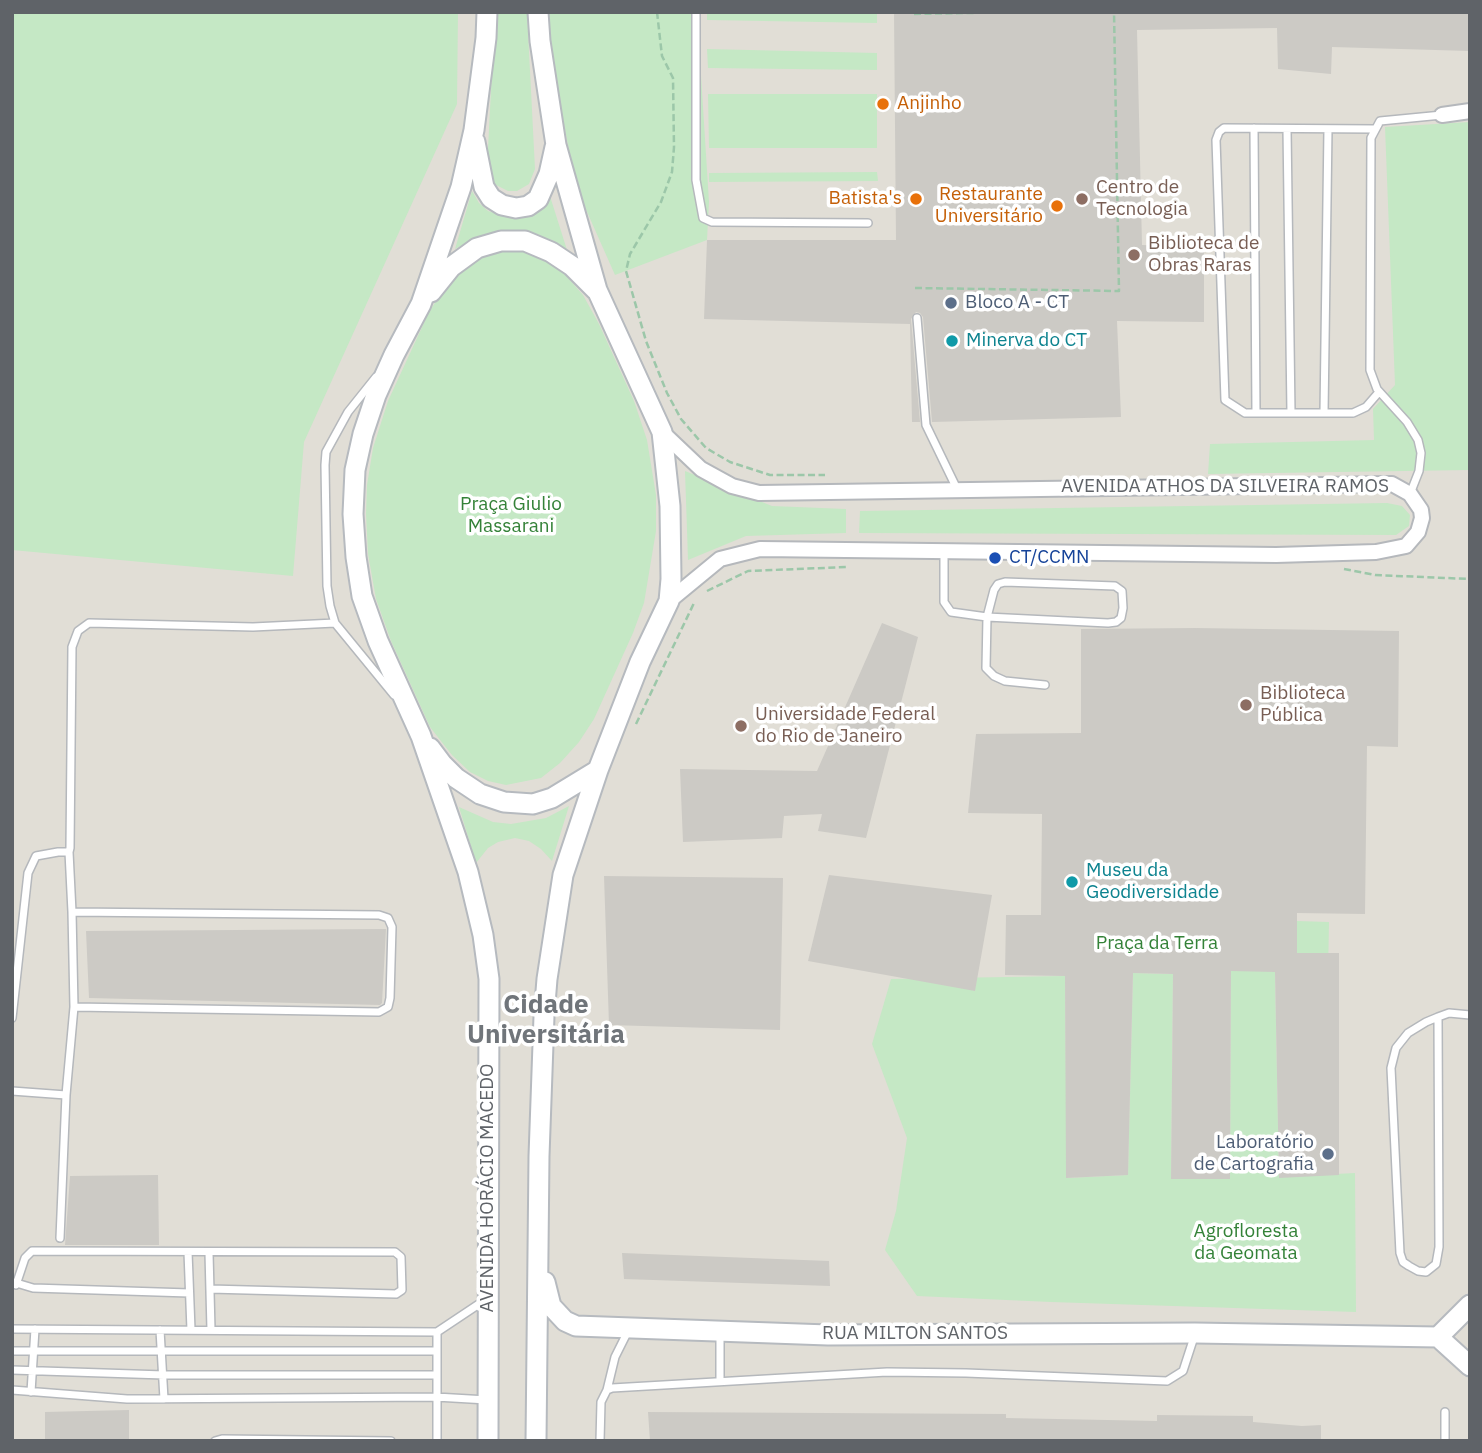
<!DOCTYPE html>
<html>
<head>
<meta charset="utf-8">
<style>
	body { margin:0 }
	#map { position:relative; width:1482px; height:1453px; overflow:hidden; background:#f1efe8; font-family:"IBM Plex Sans",sans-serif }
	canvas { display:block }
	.frame { position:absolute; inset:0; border:14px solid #5f6368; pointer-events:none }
</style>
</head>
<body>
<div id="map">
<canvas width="1482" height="1453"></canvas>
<div class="frame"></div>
</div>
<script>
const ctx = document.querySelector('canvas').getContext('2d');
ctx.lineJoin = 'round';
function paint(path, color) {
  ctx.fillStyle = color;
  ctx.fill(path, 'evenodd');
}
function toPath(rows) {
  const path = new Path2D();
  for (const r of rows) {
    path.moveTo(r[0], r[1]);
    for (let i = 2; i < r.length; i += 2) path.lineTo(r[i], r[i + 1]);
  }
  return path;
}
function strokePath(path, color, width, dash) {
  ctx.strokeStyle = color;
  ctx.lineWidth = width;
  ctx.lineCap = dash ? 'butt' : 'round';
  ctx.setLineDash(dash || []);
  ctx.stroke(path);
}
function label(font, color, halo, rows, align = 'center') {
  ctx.font = font + ' "IBM Plex Sans",sans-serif';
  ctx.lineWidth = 7;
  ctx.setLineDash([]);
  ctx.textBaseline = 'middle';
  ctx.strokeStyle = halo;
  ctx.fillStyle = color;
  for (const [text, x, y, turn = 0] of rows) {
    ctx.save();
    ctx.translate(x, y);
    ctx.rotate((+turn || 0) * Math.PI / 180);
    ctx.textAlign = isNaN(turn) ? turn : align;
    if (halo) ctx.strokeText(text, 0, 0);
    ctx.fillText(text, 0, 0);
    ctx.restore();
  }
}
paint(toPath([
	[12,12,1470,12,1470,1441,12,1441]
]), '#e1ded6');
paint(toPath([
	[12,12,458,12,457,104,304,442,293,576,12,550],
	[495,12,527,12,535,169,529,184,517,191,508,191,494,184,487,168],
	[548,12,697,12,709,202,707,240,615,275,576,187,552,62],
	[707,12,877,12,877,23,707,20],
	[707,49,877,53,877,70,708,68],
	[708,94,877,94,877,148,709,148],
	[1470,122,1470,362,1468,370,1470,470,1208,474,1210,444,1374,440,1373,409,1395,385,1385,127],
	[877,172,878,181,709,182,709,173],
	[472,191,479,203,488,211,510,218,523,216,549,193,567,250,554,241,521,231,498,231,482,235,455,249],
	[509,247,533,251,552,260,583,295,599,324,634,401,647,440,656,495,656,531,644,603,633,633,594,719,579,742,560,763,541,778,506,785,488,781,470,772,452,755,430,727,391,641,376,599,368,554,366,514,367,485,373,448,388,401,429,312,445,287,467,264,486,252],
	[685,471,772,506,846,509,846,533,746,536,688,560],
	[1387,503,1402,506,1410,515,1409,526,1396,535,859,533,860,511],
	[569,806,552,861,541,849,529,841,515,838,498,842,488,848,476,863,459,807,493,822,511,824,546,818],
	[1103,915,1329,922,1328,976,1275,975,1279,1177,1355,1173,1356,1312,1051,1302,917,1296,885,1250,896,1211,907,1138,872,1044,891,979,1065,976,1067,1178,1128,1175,1133,973,1173,974,1171,1178,1230,1179,1231,973,1102,969]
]), '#c5e8c5');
paint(toPath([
	[894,12,1470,12,1470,51,1332,47,1331,74,1278,69,1277,28,1137,30,1142,245,1204,247,1204,322,1117,321,1121,417,932,422,923,317,920,313,916,312,911,319,920,422,912,422,910,324,704,319,707,240,896,240],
	[882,623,918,637,866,838,818,831,822,814,784,816,782,838,683,842,680,769,817,771],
	[1195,628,1399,631,1398,747,1367,746,1365,914,1297,913,1297,953,1339,953,1339,1175,1279,1178,1275,972,1231,971,1230,1179,1171,1179,1173,974,1133,973,1128,1175,1066,1178,1065,976,1005,975,1006,915,1041,915,1042,814,968,813,976,734,1081,733,1081,629],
	[829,875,992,895,975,991,808,961],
	[604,876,783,878,780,1030,609,1025],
	[386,929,382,1003,380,1005,89,998,86,931],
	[158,1175,159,1245,65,1245,70,1176],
	[622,1253,829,1261,830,1286,624,1279],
	[129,1410,129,1441,45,1441,45,1412],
	[648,1412,1006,1414,1006,1418,1157,1421,1157,1415,1253,1416,1253,1422,1302,1426,1321,1425,1321,1441,650,1441]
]), '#cccac5');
const lane = toPath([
	[696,12,696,180,703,218,712,222,868,223],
	[1254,128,1256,413],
	[1287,129,1291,413],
	[1375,129,1224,128,1219,132,1216,140,1225,400,1245,413,1353,413,1366,407,1379,392],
	[917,318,926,425,957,489],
	[376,377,348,412,326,452,325,465,327,586,330,606,335,623,394,695],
	[1324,413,1328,129],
	[1410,494,1419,471,1421,453,1418,440,1407,422,1377,389,1370,370,1371,138,1380,121,1442,115],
	[944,552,944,602,951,612,987,617,1108,623,1116,622,1121,618,1123,608,1122,591,1115,586,1005,582,998,584,994,590,987,617,986,668,994,676,1005,681,1045,685],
	[72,912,379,915,388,918,392,927,390,998,388,1007,379,1012,74,1007],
	[1438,1017,1439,1247,1436,1264,1426,1272,1418,1271,1409,1266,1403,1262,1400,1253,1391,1068,1396,1048,1408,1033,1426,1022,1438,1017,1449,1013,1470,1015],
	[12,1018,28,873,36,856,58,852,69,852,70,848,72,647,78,631,89,623,253,627,335,623],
	[12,1091,66,1095],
	[60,1238,66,1095,74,1007,72,912,69,852],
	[188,1252,191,1330],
	[209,1253,211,1330],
	[13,1282,33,1288,189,1293],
	[16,1285,25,1258,32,1251,395,1252,401,1257,402,1290,396,1294,210,1289],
	[12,1329,437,1332,485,1300],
	[160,1330,164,1399],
	[720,1332,720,1380],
	[12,1351,437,1351],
	[12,1370,164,1375,436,1375],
	[12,1390,127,1399,436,1397,487,1400],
	[607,1390,615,1357,629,1329],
	[31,1392,35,1329],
	[215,1441,222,1439,391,1441],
	[437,1441,437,1332],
	[600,1441,601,1402,607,1390,612,1388,887,1372,966,1373,1167,1381,1183,1371,1195,1334],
	[1445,1441,1445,1412]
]);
const street = toPath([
	[1442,115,1470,111],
	[662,432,701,469,732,486,759,493,1392,484,1410,494,1421,510,1422,518,1418,532,1406,546,1376,552,1276,555,760,549,720,559,669,601]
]);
const secondary = toPath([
	[487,12,486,38,474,130,461,187,421,304,394,355,376,395,363,434,355,470,353,514,356,557,362,596,378,641,421,736,468,872,483,935,489,979,488,1441],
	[475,142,484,187,491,198,502,205,516,208,528,206,538,199,549,174,555,147],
	[431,292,451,267,477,248,501,241,525,241,551,252,572,266,596,290],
	[430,748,442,764,456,778,480,794,504,802,533,804,552,798,598,770],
	[545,1282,551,1306,565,1321,576,1326,828,1335,1195,1333,1438,1337,1470,1366],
	[1438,1337,1470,1305],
	[536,1441,539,1156,544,1016,547,979,563,875,598,770,640,662,669,601,671,579,670,506,662,432,597,290,556,145,540,41,538,12]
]);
strokePath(lane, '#b5b8bc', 10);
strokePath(street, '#b5b8bc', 18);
strokePath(secondary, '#b6babf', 23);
strokePath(toPath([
	[657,12,662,56,673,78,674,147,672,172,661,202,630,254,626,271,646,341,667,393,681,419,706,448,730,462,770,475,825,475],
	[914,14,1026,12],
	[915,288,1119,291,1114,12],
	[1344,569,1375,575,1470,579],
	[707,591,748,571,847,567],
	[636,724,695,601]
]), '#9cc7a9', 2.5, [7, 3.5]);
strokePath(lane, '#fff', 7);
strokePath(street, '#fff', 14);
strokePath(secondary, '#fff', 19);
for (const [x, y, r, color] of [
	[883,104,7,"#e8710a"],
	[916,199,7,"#e8710a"],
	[1082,199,7,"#8d6e63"],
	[1057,206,7,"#e8710a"],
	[1134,255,7,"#8d6e63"],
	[951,303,7,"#5c6f8a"],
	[952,341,7,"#0f9aa8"],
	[995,558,7,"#1a4fb4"],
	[1246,705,7,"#8d6e63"],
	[741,726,7,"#8d6e63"],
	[1072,882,7,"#0f9aa8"],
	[1328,1154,7,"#5c6f8a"]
]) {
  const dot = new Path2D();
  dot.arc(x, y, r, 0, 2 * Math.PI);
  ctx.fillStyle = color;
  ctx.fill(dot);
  strokePath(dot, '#fff', 2.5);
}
label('19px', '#c56008', '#fff', [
	["Anjinho",897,104,"left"],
	["Restaurante",1043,195],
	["Universitário",1043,217],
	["Batista's",902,199]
], 'right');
label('19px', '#785e54', '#fff', [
	["Centro de",1096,188],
	["Tecnologia",1096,210],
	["Biblioteca de",1148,244],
	["Obras Raras",1148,266],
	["Biblioteca",1260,694],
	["Pública",1260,716],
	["Universidade Federal",755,715],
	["do Rio de Janeiro",755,737]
], 'left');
label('19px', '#4e5e75', '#fff', [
	["Bloco A - CT",965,303],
	["Laboratório",1314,1143,"right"],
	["de Cartografia",1314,1165,"right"]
], 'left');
label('19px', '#0d838f', '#fff', [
	["Minerva do CT",966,341],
	["Museu da",1086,871],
	["Geodiversidade",1086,893]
], 'left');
label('19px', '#5f6368', '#fff', [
	["AVENIDA ATHOS DA SILVEIRA RAMOS",1225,487],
	["AVENIDA HORÁCIO MACEDO",488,1188,-90],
	["RUA MILTON SANTOS",915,1334]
]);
label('19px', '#348238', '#fff', [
	["Praça Giulio",511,505],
	["Massarani",511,527],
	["Praça da Terra",1157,944],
	["Agrofloresta",1246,1232],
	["da Geomata",1246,1254]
]);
label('19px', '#164399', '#fff', [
	["CT/CCMN",1009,558]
], 'left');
label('bold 26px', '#70757a', '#fff', [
	["Cidade",546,1005],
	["Universitária",546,1035]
]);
</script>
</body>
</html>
